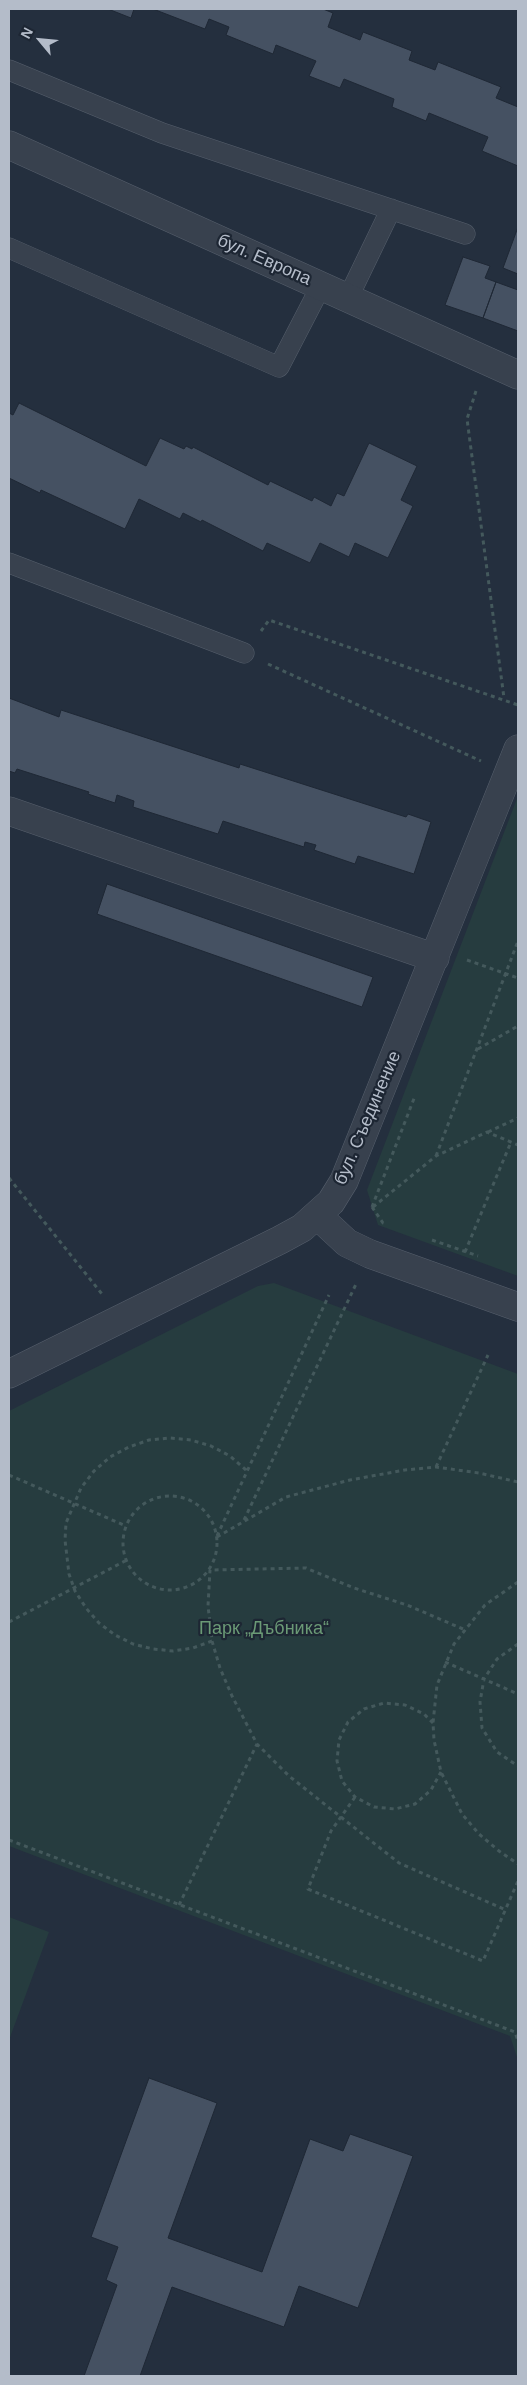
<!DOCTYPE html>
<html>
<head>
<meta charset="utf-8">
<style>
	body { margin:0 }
	#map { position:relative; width:527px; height:2385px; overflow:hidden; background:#242f3e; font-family:Arial,sans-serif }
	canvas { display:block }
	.frame { position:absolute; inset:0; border:10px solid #b4bcc9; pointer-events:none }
	.north { position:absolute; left:15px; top:15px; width:50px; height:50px; -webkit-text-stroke:4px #1d2633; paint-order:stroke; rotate:298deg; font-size:14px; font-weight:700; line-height:20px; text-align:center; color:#b4bcc9 }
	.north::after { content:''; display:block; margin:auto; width:18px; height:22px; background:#b4bcc9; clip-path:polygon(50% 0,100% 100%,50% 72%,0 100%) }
</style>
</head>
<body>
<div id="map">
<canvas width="527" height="2385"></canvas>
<div class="frame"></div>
<div class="north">N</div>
</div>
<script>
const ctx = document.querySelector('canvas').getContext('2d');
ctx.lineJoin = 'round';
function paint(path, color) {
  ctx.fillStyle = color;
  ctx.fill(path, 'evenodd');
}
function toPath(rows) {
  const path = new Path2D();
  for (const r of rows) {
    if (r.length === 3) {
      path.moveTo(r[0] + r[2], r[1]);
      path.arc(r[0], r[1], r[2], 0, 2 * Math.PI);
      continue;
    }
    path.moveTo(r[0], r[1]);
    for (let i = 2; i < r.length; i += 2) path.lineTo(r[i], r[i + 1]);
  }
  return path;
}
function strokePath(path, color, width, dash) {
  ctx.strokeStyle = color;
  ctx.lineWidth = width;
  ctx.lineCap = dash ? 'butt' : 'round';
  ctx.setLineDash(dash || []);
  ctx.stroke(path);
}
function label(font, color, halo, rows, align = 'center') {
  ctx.font = font + ' Arial,sans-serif';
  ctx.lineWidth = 4.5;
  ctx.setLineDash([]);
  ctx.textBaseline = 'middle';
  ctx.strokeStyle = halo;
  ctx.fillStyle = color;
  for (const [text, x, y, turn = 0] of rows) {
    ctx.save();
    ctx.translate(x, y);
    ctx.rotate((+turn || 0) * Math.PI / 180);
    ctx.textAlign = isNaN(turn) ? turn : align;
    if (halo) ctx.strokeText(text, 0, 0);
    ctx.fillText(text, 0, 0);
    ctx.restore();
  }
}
paint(toPath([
	[518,796,518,1276,378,1225,367,1190],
	[274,1283,518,1374,518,2060,510,2036,9,1846,9,1411,258,1286],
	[9,1917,49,1932,9,2040]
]), '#263c3f');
const building = toPath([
	[108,9,134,9,131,18,108,9],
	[153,9,323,9,333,13,328,27,360,40,363,32,412,51,409,60,435,70,438,62,501,87,496,98,518,107,518,166,482,151,488,137,429,113,426,121,392,107,394,99,344,79,340,88,309,76,316,61,276,45,273,54,226,35,229,27,209,19,205,29,153,9],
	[518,227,518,274,503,268,518,227],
	[463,257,490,266,485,278,496,282,483,318,445,305,463,257],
	[496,282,518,290,518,331,483,318,496,282],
	[19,403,146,466,160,438,184,449,186,446,192,449,193,447,268,485,270,481,312,501,314,497,331,506,337,493,344,496,369,443,417,466,401,500,413,506,388,558,355,543,349,557,320,543,310,563,267,543,263,551,202,520,201,522,183,513,180,519,139,499,125,529,41,490,40,493,9,478,9,413,13,415,19,403],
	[9,698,59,717,61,710,239,768,240,764,406,817,408,814,431,822,414,874,358,856,355,864,314,850,316,845,305,842,304,847,223,821,218,834,133,807,134,801,117,795,115,803,88,794,89,792,17,769,15,773,9,771,9,698],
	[107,884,373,977,362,1007,97,914,107,884],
	[149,2078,217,2103,168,2238,262,2272,310,2139,343,2151,350,2134,413,2156,358,2308,299,2286,284,2327,172,2287,140,2376,84,2376,117,2285,106,2280,118,2247,91,2237,149,2078]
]);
paint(building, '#455162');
strokePath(building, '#1f2835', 1);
const service = toPath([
	[9,70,162,133,465,234],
	[9,248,279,367,321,286],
	[348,298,391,209],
	[9,563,244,653]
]);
const minor = toPath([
	[9,145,518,375],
	[9,811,435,958],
	[318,1216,347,1243,370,1254,518,1307],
	[9,1374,280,1240,302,1228,331,1202,344,1181,518,749]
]);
strokePath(service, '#565f6c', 21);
strokePath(minor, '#565f6c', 29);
strokePath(toPath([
	[476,391,467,419,504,698],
	[261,631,269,620,518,705],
	[268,664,481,761],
	[467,960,518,978],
	[478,1049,518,1026],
	[488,1132,518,1118],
	[436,1156,518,941],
	[9,1178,102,1294],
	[372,1207,415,1096],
	[372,1207,383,1223,386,1224],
	[373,1207,436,1156,487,1132,518,1145],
	[432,1240,478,1256],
	[465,1252,511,1142],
	[436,1467,488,1355],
	[9,1475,126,1526],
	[170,1543,47],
	[244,1520,357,1282],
	[217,1536,329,1295],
	[217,1537,286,1497,350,1480,405,1470,436,1467,479,1473,518,1482],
	[518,1582,485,1605,454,1644,437,1685,433,1723,434,1740,441,1772,462,1814,479,1834,499,1851,518,1864],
	[9,1622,125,1561],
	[463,1629,407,1605,354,1588,306,1568,210,1570,208,1606,212,1641,220,1668,232,1696,257,1744,289,1776,399,1863,506,1910],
	[212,1641,193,1648,173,1651,153,1649,133,1644,115,1635,99,1623,86,1608,75,1591,69,1574,65,1540,66,1523,81,1488,94,1471,110,1457,129,1447,149,1440,170,1438,191,1440,211,1446,230,1456,246,1470],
	[518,1644,497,1659,484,1679,480,1702,482,1728,497,1752,518,1766],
	[445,1662,518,1694],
	[433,1723,424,1714,405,1705,384,1703,364,1709,348,1722,339,1740,337,1761,342,1781,355,1797,374,1807,395,1809,415,1804,431,1790,441,1772],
	[355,1797,331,1831,308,1889,483,1961,518,1881],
	[9,1840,515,2032,518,2041],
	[179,1905,257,1744]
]), '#44595c', 3, [4, 4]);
strokePath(service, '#38414e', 20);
strokePath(minor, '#38414e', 28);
label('18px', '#b4bcc9', '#1d2633', [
	["бул. Европа",264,260,24],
	["бул. Съединение",368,1118,-67]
]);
label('18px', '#6b9a76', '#1d2633', [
	["Парк „Дъбника“",264,1629]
]);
</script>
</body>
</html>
